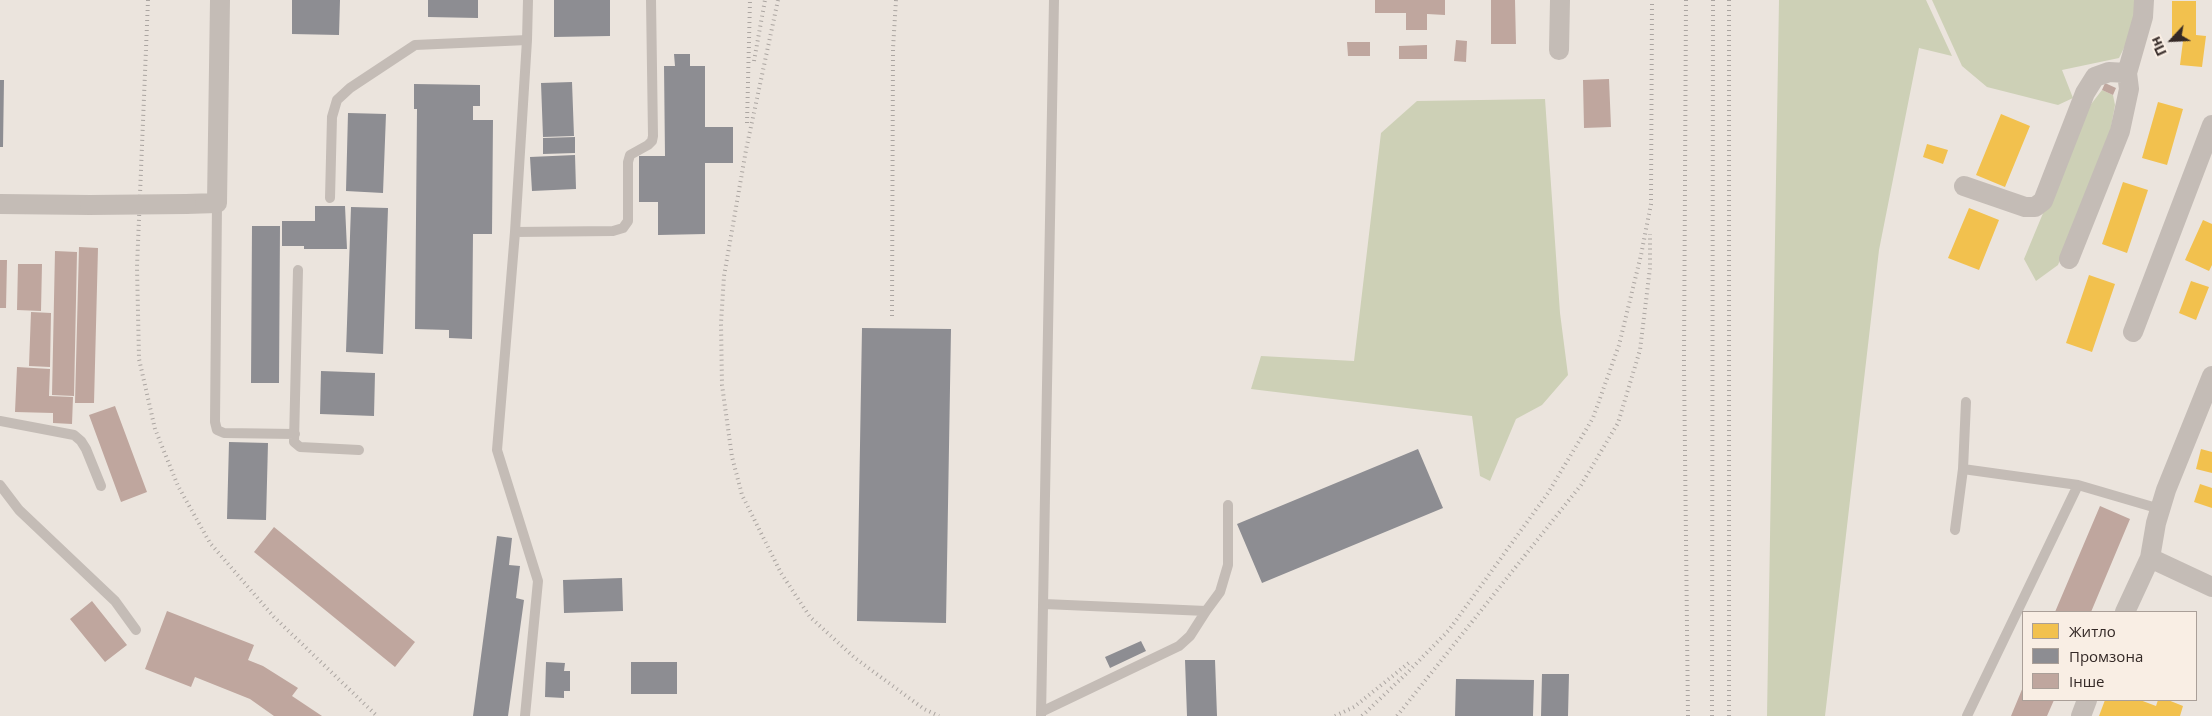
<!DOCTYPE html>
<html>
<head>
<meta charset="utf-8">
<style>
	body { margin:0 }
	#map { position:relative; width:2212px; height:716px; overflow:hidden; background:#ebe4dd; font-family:"Open Sans",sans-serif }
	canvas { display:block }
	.legend { position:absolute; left:2022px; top:611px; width:175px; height:90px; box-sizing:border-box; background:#f9eee4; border:1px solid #aa9f98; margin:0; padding:6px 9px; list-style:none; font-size:15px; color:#342926 }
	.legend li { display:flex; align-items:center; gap:10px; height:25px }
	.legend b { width:25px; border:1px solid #aa9f98 }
	.north { position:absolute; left:2147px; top:15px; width:50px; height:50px; -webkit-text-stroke:4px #f9eee4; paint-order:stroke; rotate:245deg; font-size:14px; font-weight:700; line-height:20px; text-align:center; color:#342926 }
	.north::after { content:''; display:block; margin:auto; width:18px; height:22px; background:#342926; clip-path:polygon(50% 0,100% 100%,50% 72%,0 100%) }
</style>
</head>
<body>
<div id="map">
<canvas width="2212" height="716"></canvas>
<ul class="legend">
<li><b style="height:14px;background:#f2c14e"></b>Житло</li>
<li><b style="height:14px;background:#8d8d92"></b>Промзона</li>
<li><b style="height:14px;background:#bfa69e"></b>Інше</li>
</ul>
<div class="north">Пн</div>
</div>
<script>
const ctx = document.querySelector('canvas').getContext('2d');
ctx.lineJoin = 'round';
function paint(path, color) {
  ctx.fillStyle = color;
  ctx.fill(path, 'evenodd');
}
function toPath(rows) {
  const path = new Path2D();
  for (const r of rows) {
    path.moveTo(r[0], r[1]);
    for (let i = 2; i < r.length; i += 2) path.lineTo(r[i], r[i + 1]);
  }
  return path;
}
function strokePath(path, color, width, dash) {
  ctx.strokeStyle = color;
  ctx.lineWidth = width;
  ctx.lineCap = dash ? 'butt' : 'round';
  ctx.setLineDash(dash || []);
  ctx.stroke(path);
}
paint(toPath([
	[1779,0,1926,0,1952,56,1919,48,1879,250,1825,716,1767,716],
	[1932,0,2137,0,2131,34,2119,58,2062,70,2073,98,2058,105,1987,87,1962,66],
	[2102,90,2113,95,2115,105,2110,133,2058,265,2036,281,2024,259,2085,112],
	[1545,99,1560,313,1568,375,1542,405,1516,419,1490,481,1480,476,1472,416,1251,389,1261,356,1354,361,1381,133,1417,101]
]), '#cdd0b6');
paint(toPath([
	[2172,1,2196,1,2196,35,2206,36,2202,67,2180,65,2183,41,2172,41],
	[2158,102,2183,109,2167,165,2142,158],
	[2001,114,2030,126,2005,187,1976,175],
	[1927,144,1948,150,1943,164,1923,157],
	[2123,182,2148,190,2127,253,2102,244],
	[1969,208,1999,220,1979,270,1948,258],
	[2203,220,2212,224,2212,265,2209,271,2185,260],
	[2089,275,2115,284,2092,352,2066,343],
	[2191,281,2209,287,2196,320,2179,313],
	[2201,449,2212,452,2212,473,2196,469],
	[2200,484,2212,488,2212,508,2194,502],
	[2105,700,2140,700,2156,706,2158,700,2168,700,2183,706,2180,716,2099,716]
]), '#f2c14e');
paint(toPath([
	[292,0,340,0,339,35,292,34],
	[428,0,478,0,478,18,428,17],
	[554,0,610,0,610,36,554,37],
	[674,54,690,54,690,66,705,66,705,127,733,127,733,163,705,163,705,234,658,235,658,202,639,202,639,156,665,156,664,66,675,66],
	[0,80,4,80,3,147,0,147],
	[572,82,574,136,543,137,541,83],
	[414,84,480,85,480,106,473,106,473,120,493,120,492,234,473,234,472,339,449,338,449,330,415,329,417,109,414,109],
	[348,113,386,114,383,193,346,191],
	[575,137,575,153,543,154,543,138],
	[575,155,576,189,532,191,530,157],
	[315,206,345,206,347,249,304,249,304,246,282,246,282,221,315,221],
	[351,207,388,208,383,354,346,352],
	[252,226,280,226,279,383,251,383],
	[862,328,951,329,946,623,857,621],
	[321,371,375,373,374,416,320,414],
	[229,442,268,443,266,520,227,519],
	[1418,449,1443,508,1262,583,1237,524],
	[497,536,512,538,509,565,520,566,516,598,524,600,508,716,473,716],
	[622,578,623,611,564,613,563,580],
	[1141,641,1146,651,1110,668,1105,657],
	[1185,660,1215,660,1217,716,1187,716],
	[546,662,565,663,564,671,570,671,570,691,564,691,564,698,545,697],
	[631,662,677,662,677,694,631,694],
	[1542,674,1569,674,1568,716,1541,716],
	[1456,679,1534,680,1533,716,1455,716]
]), '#8d8d92');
paint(toPath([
	[1375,0,1445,0,1445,15,1427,14,1427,30,1406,30,1406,13,1375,13],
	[1491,0,1515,0,1516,44,1491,44],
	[1456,40,1467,41,1466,62,1454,61],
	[1347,42,1370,42,1370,56,1348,56],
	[1427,45,1427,59,1399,59,1399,46],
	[1609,79,1611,127,1584,128,1583,80],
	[2105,83,2116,88,2113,95,2102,90],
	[79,247,98,248,94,403,75,403],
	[55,251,77,252,74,396,52,395],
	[0,260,7,260,6,308,0,308],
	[18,264,42,264,41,311,17,310],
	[31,312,51,313,50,367,29,366],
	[17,367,50,369,49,396,73,397,72,424,53,423,53,413,15,412],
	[115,406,147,492,121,502,89,415],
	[2100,506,2130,519,2091,612,2055,612],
	[274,527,415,642,395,667,254,552],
	[92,601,127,645,105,662,70,619],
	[167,611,254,645,248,660,263,666,298,688,292,696,322,716,274,716,250,699,195,677,191,687,145,669],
	[2023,687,2023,700,2054,700,2047,716,2011,716]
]), '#bfa69e');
strokePath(toPath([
	[330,198,332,117,337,100,350,88,415,45,527,40],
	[217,203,215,422,217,430,224,433,295,434],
	[515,232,613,231,623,228,628,221,628,162,630,155,648,145,652,141,653,136,651,0],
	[298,270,294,442,300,447,359,450],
	[0,421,74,435,81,441,86,449,101,486],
	[1963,469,1966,402],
	[0,485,19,510,115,601,136,630],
	[1955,530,1963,469,2078,485],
	[1044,604,1206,611,1220,592,1228,565,1228,505],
	[1041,712,1179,646,1190,636,1206,611],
	[525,716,538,581,497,450,515,232,527,40,528,0],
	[1041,716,1054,0],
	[1967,716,2078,485,2160,509]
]), '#c4bcb6', 10);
strokePath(toPath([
	[1559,50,1560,0],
	[1964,186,2025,207,2035,207,2043,201,2085,93,2095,77,2109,72,2127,73],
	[0,204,90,205],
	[186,204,217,203,220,0],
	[2069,259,2120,131,2129,89,2127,73,2143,17,2144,0],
	[2133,332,2212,125],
	[2150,558,2212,587],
	[2125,612,2150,558,2156,523,2166,490,2212,376],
	[2081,716,2087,700]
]), '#c4bcb6', 20);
strokePath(toPath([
	[148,0,137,267,139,359,155,429,178,486,210,543,274,617,377,716],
	[778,0,746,150,724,276,721,323,722,385,732,457,742,495,781,573,810,617,855,658,924,709,939,716],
	[1686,0,1684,364,1688,716],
	[1729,0,1729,716],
	[754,61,765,0],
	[747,123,750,0],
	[892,316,893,48,896,0],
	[1335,716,1354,707,1410,662],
	[1362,716,1408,672,1449,630,1548,493,1593,418,1619,345,1641,255,1651,204,1652,0],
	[1397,716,1581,485,1618,423,1640,350,1650,268,1650,234],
	[1712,716,1713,0]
]), '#aba5a1', 4, [1, 4]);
strokePath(toPath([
	[90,205,186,204]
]), '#c4bcb6', 20);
</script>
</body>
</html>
